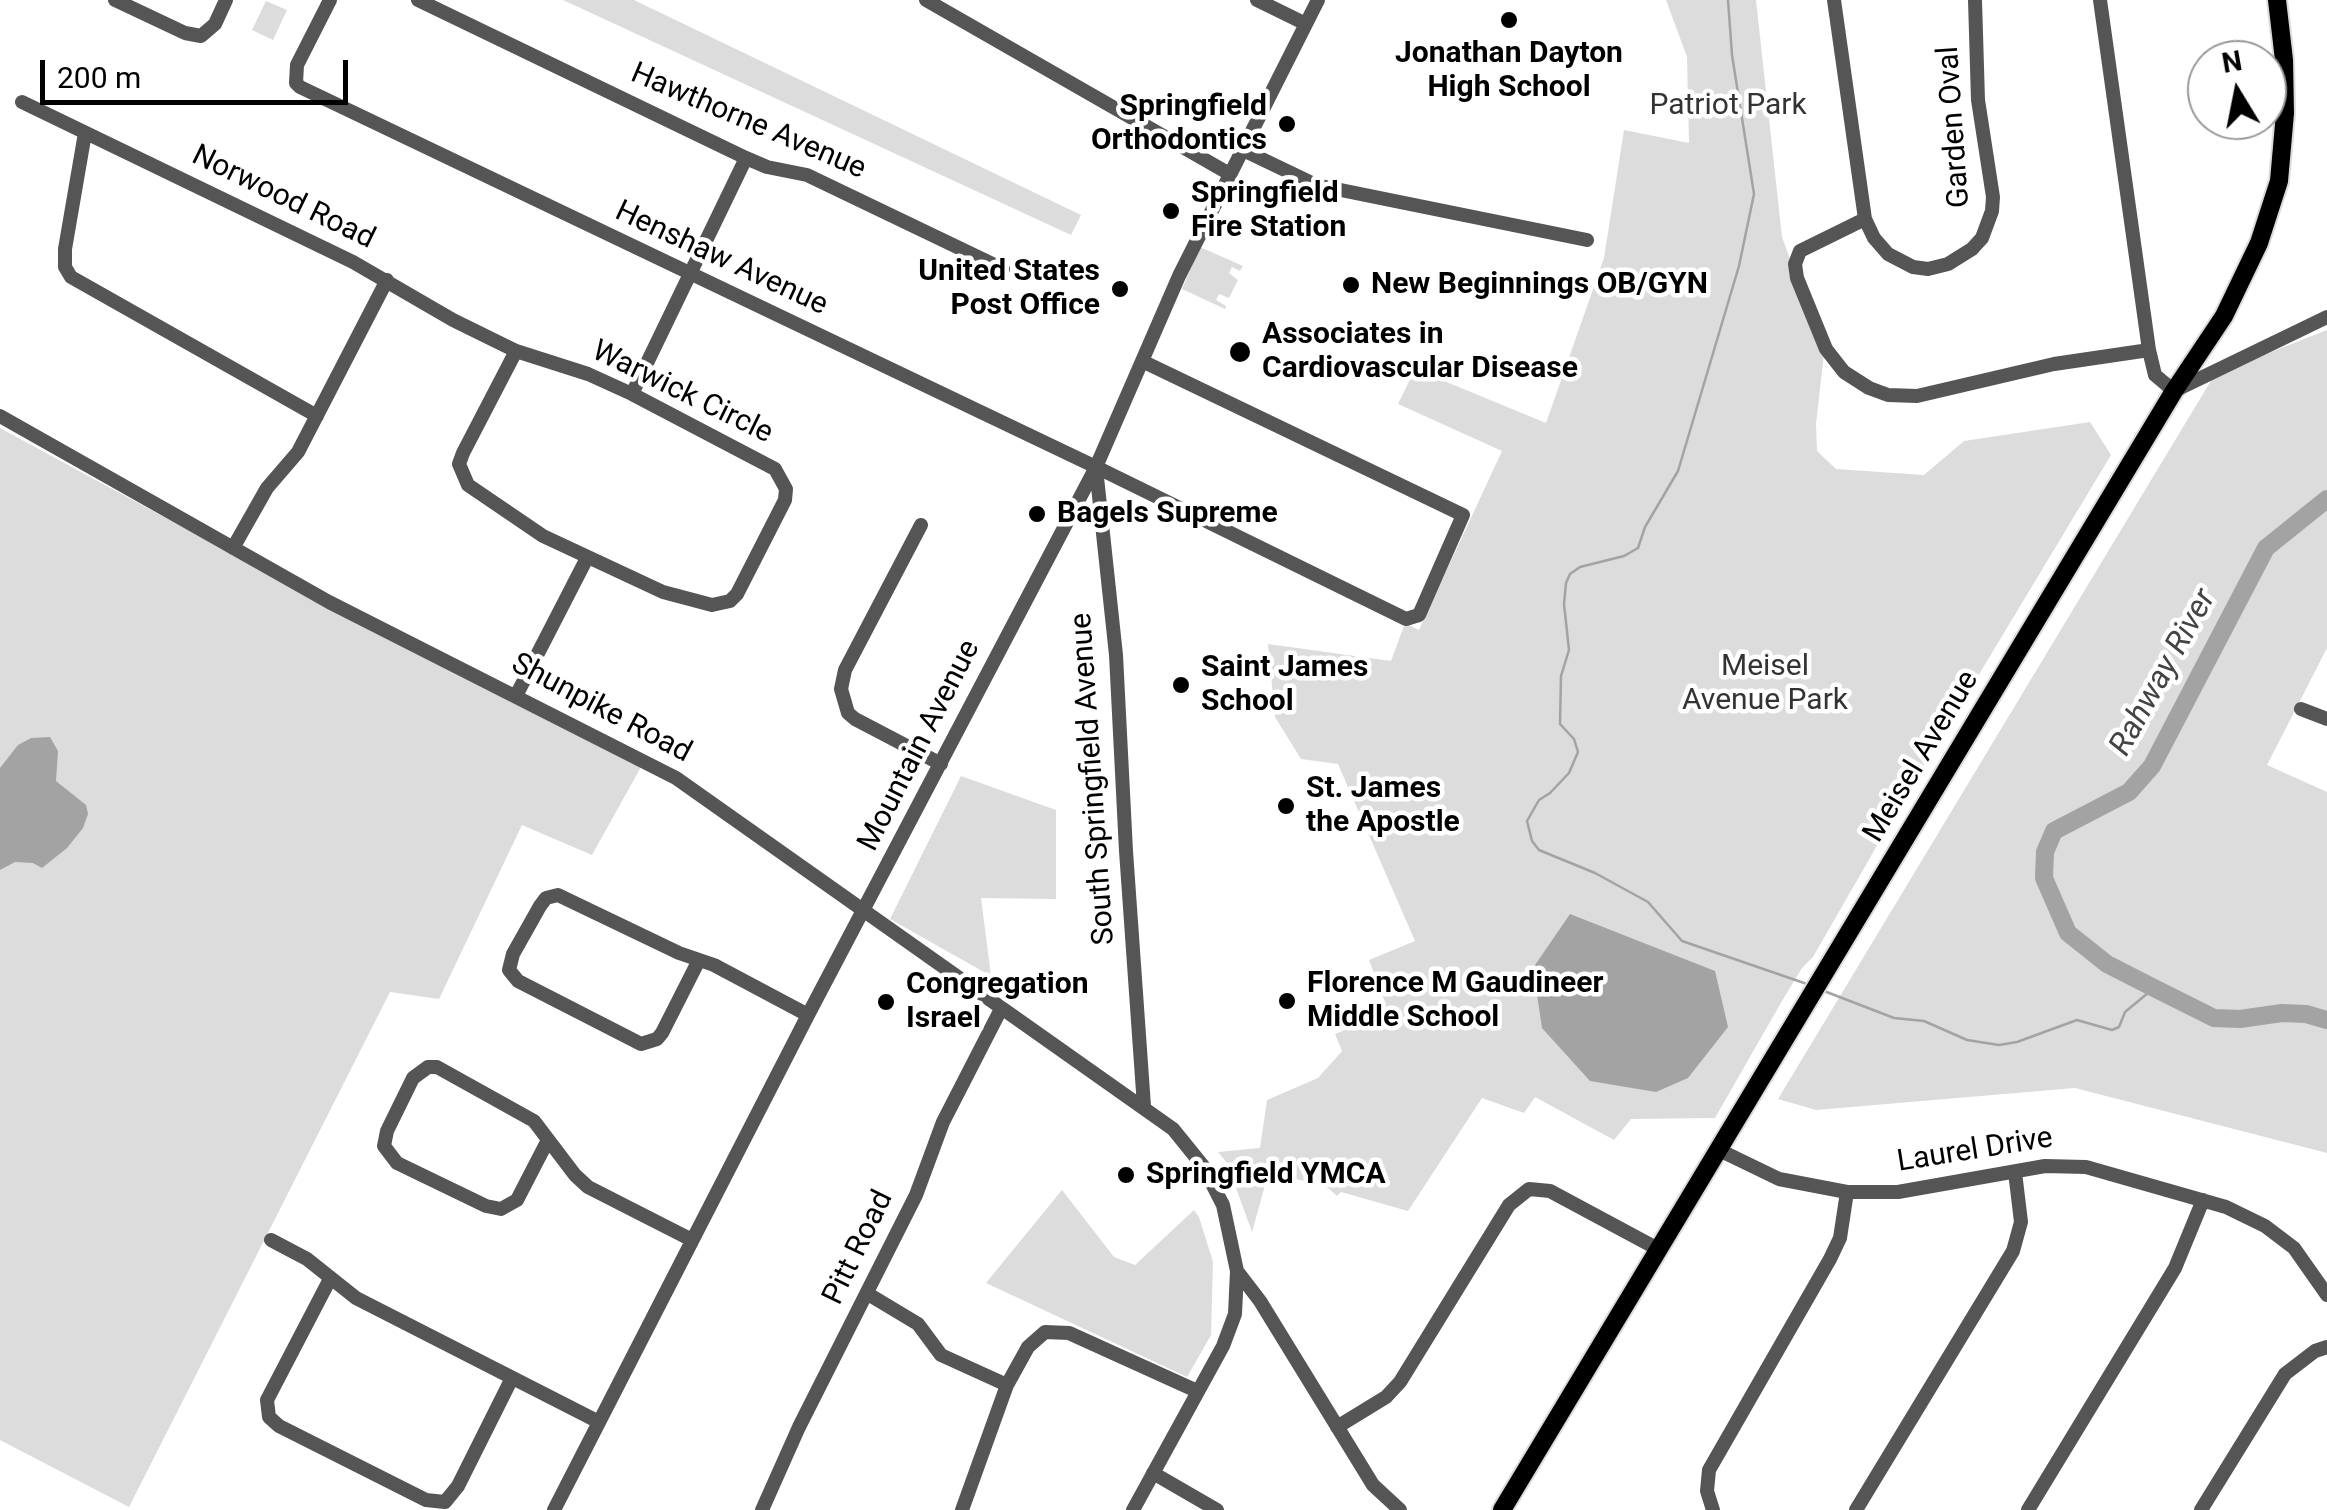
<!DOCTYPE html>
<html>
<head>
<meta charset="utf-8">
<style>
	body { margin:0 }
	#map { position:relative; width:2327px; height:1510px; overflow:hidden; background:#fff; font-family:Roboto,sans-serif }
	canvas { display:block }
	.north { position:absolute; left:2187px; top:40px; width:100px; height:100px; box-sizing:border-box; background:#fff; border:2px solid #999; border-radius:50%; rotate:350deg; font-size:28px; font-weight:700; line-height:40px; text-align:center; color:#000 }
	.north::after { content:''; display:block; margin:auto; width:35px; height:45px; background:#000; clip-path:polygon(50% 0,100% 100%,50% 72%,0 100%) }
	.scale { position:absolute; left:40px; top:60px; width:308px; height:45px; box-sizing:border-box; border:5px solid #000; border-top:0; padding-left:12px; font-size:30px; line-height:35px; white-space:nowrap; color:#000; -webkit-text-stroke:8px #fff; paint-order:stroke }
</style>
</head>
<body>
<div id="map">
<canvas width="2327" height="1510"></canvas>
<div class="north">N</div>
<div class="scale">200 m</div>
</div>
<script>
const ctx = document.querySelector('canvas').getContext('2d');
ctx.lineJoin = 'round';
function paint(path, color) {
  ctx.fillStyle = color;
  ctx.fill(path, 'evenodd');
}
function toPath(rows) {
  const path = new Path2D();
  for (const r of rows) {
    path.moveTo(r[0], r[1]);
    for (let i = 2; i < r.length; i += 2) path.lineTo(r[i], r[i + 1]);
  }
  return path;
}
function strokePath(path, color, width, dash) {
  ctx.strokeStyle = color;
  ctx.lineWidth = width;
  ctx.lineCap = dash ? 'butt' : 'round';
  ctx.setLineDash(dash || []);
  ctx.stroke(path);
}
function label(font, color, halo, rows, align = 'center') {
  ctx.font = font + ' Roboto,sans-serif';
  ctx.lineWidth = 9;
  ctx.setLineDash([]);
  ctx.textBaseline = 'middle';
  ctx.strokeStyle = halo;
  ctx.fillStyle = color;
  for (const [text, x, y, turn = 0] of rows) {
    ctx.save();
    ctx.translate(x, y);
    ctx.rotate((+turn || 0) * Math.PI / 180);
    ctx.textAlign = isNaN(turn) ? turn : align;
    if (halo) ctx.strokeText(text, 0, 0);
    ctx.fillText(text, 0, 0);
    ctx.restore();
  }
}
paint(toPath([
	[563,0,634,0,1081,215,1071,235],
	[1666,0,1756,0,1782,237,1824,353,1816,424,1817,451,1836,469,1924,475,1964,441,2090,422,2111,455,1898,809,1813,957,1802,968,1782,1001,1715,1118,1631,1119,1614,1140,1535,1097,1524,1113,1482,1098,1408,1211,1341,1192,1337,1196,1328,1188,1269,1171,1252,1232,1227,1163,1218,1152,1260,1148,1267,1100,1318,1078,1342,1051,1335,1034,1372,1019,1386,1005,1369,960,1415,941,1338,764,1301,759,1275,717,1268,644,1391,661,1405,623,1419,630,1502,451,1398,404,1415,369,1546,423,1604,258,1624,130,1689,143,1687,57],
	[266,1,287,10,273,40,252,30],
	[1200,247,1243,266,1240,271,1232,267,1229,273,1238,280,1229,298,1219,294,1216,300,1226,306,1225,309,1182,289],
	[2327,330,2327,648,2267,765,2327,792,2327,1153,2075,1088,1816,1110,1778,1099,2215,374],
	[0,428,363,625,641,767,592,855,522,825,439,999,390,992,129,1507,0,1440],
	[961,776,1056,810,1056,899,981,898,991,976,890,919],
	[1062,1190,1114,1257,1135,1265,1194,1210,1199,1217,1213,1262,1211,1335,1187,1377,986,1283]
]), '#dcdcdc');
paint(toPath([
	[50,737,58,751,56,781,86,805,88,814,83,828,67,848,42,868,33,863,15,862,0,870,0,768,18,745,31,738],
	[1570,914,1715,971,1728,1027,1688,1078,1656,1092,1590,1081,1542,1028,1533,968]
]), '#a3a3a3');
strokePath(toPath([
	[1728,0,1732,55,1754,194,1739,266,1678,471,1645,527,1638,548,1624,556,1580,567,1570,574,1566,583,1564,604,1569,650,1561,676,1560,724,1574,739,1578,752,1569,773,1550,793,1539,800,1527,821,1532,841,1539,850,1595,873,1648,902,1682,941,1807,984],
	[1824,991,1894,1018,1924,1021,1967,1040,1999,1045,2017,1042,2077,1020,2112,1030,2119,1027,2125,1012,2154,988]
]), '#a3a3a3', 2.5);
strokePath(toPath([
	[2327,499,2266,548,2152,766,2129,792,2054,831,2045,852,2044,878,2068,933,2107,964,2154,988,2214,1018,2240,1019,2282,1013,2306,1014,2327,1020]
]), '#a3a3a3', 18);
const major = toPath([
	[1502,1510,2174,391,2224,316,2259,243,2279,181,2285,113,2284,60,2277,0]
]);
strokePath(major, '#dbdbdb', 22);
strokePath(toPath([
	[115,0,185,33,201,36,215,24,226,0],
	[330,0,297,65,296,83,300,87,1096,467,1406,619,1419,615,1463,515,1144,362],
	[418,0,746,158,767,167,807,175,1003,269],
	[926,0,1228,173],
	[1257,0,1306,24],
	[1834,0,1865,219,1874,238,1888,254,1913,267,1928,269,1948,264,1972,249,1982,238,1992,211,1993,197,1978,100,1975,0],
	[2100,0,2149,350,2155,375,2174,391,2327,317],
	[22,102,353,262,453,320,516,351,588,374,632,394,775,469,786,489,785,500,737,594,730,601,712,605,663,592,543,536,468,485,459,464,463,453,516,351],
	[85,133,65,249,65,267,71,277,317,416],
	[1241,149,1316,185,1587,240],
	[1865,219,1800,251,1795,264,1797,278,1826,349,1844,372,1869,388,1888,395,1917,396,2054,364,2149,350],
	[632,394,746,158],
	[0,416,329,602,676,778,1173,1129,1203,1166,1223,1205,1237,1271,1235,1314,1223,1346,1133,1510],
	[1096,468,1116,655,1126,851,1144,1106],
	[921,525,845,670,841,689,848,713,855,719,941,764],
	[233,548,267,488,298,452,387,280],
	[517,694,587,558],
	[2301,709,2327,719],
	[699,960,662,1033,657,1039,641,1044,518,981,509,970,513,954,540,906,546,898,558,895,679,953,714,965,808,1015],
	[548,1140,517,1200,501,1209,486,1206,397,1163,384,1146,387,1131,413,1078,428,1067,437,1067,534,1121,575,1175,588,1187,692,1240],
	[1717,1149,1779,1179,1847,1192,1898,1192,2045,1166,2086,1167,2226,1207,2265,1226,2294,1248,2327,1295],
	[271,1240,307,1259,356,1298,599,1422],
	[1237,1271,1260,1301,1373,1485,1400,1510],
	[330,1279,267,1400,269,1417,279,1426,426,1500,445,1502,458,1486,512,1378],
	[868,1294,918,1324,941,1355,1007,1385],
	[1337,1427,1386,1397,1400,1382,1509,1205,1529,1189,1550,1191,1658,1249],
	[1153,1473,1217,1510],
	[554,1510,808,1015,1096,467,1179,276,1318,0],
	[762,1510,799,1427,916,1195,943,1122,1001,1009],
	[962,1510,1007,1385,1028,1347,1045,1332,1069,1333,1197,1391],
	[1713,1510,1707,1491,1709,1470,1830,1259,1840,1238,1847,1192],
	[1856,1510,2013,1251,2021,1222,2015,1172],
	[2028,1510,2175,1268,2203,1200],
	[2201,1510,2285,1374,2315,1351,2327,1347]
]), '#555', 14);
strokePath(major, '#000', 18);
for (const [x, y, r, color] of [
	[1509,20,10,"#000"],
	[1287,124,10,"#000"],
	[1171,211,10,"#000"],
	[1351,285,10,"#000"],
	[1120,289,10,"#000"],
	[1240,352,12,"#000"],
	[1037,514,10,"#000"],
	[1181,685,10,"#000"],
	[1286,806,10,"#000"],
	[1287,1001,10,"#000"],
	[886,1002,10,"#000"],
	[1126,1175,10,"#000"]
]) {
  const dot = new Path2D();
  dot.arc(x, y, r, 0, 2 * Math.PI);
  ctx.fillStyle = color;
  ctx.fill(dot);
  strokePath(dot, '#fff', 4);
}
label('bold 30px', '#000', '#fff', [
	["Jonathan Dayton",1509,54,"center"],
	["High School",1509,88,"center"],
	["Springfield",1267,107,"right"],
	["Orthodontics",1267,141,"right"],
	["Springfield",1191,194],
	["Fire Station",1191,228],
	["United States",1100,272,"right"],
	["Post Office",1100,306,"right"],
	["New Beginnings OB/GYN",1371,285],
	["Associates in",1262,335],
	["Cardiovascular Disease",1262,369],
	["Bagels Supreme",1057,514],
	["Saint James",1201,668],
	["School",1201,702],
	["St. James",1306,789],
	["the Apostle",1306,823],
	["Florence M Gaudineer",1307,984],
	["Middle School",1307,1018],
	["Congregation",906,985],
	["Israel",906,1019],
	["Springfield YMCA",1146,1175]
], 'left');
label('30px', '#333', '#fff', [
	["Patriot Park",1728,106],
	["Meisel",1765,667],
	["Avenue Park",1765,701]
]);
label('30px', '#000', '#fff', [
	["Hawthorne Avenue",748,122,23],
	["Garden Oval",1955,127,-94],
	["Norwood Road",283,198,26],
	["Henshaw Avenue",721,259,25],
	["Warwick Circle",682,393,26],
	["Shunpike Road",601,709,28],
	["Mountain Avenue",920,746,-63],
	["Meisel Avenue",1922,757,-59],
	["South Springfield Avenue",1094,779,-94],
	["Laurel Drive",1975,1151,-9],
	["Pitt Road",859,1248,-64]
]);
label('italic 32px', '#444', '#fff', [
	["Rahway River",2164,673,-61]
]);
</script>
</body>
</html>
